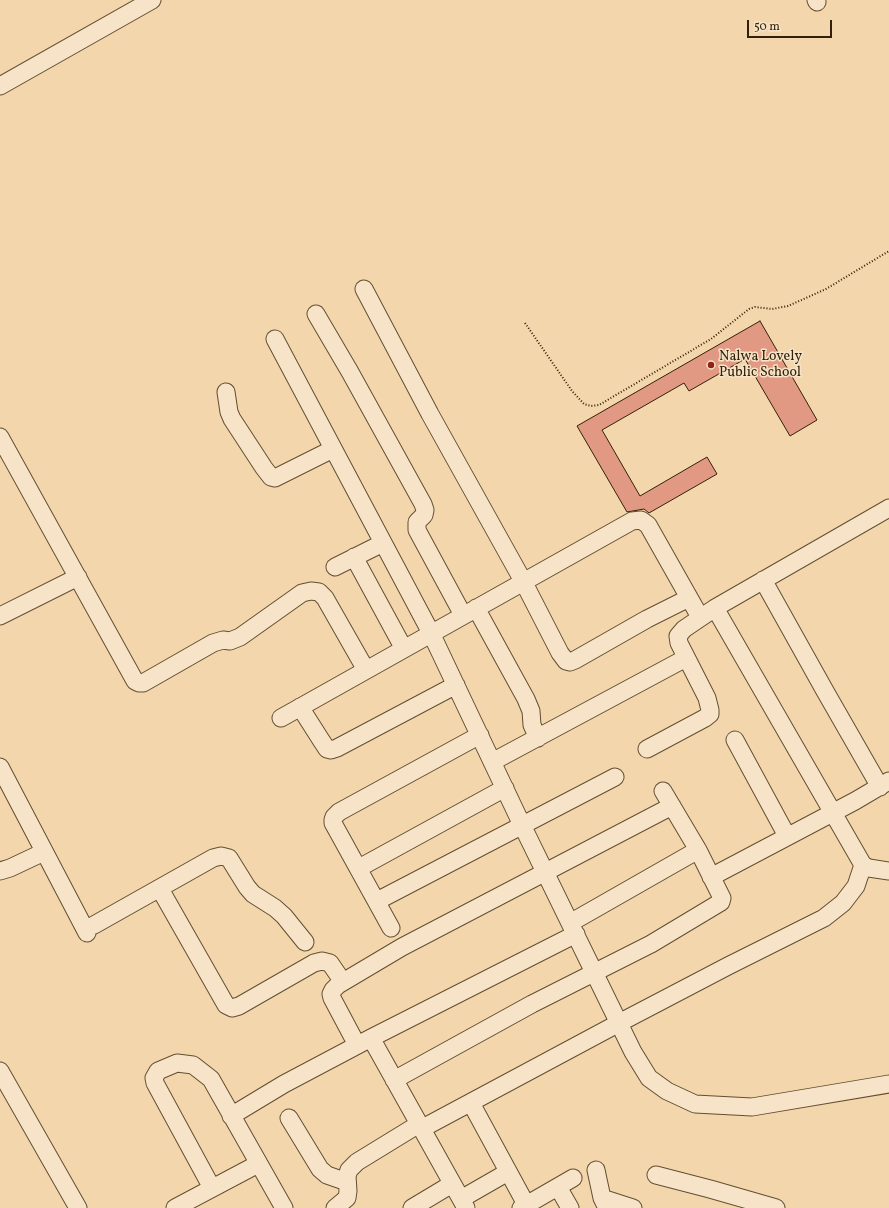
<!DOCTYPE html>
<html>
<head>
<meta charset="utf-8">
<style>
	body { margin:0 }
	#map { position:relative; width:889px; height:1208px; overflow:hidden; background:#f3d6ab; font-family:Vollkorn,serif }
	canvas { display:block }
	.scale { position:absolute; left:747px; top:20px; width:85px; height:18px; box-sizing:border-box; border:2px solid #322108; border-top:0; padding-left:5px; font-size:12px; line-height:14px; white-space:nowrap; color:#322108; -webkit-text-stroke:3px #f7e4c8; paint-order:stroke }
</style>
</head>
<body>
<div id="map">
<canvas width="889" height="1208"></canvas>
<div class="scale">50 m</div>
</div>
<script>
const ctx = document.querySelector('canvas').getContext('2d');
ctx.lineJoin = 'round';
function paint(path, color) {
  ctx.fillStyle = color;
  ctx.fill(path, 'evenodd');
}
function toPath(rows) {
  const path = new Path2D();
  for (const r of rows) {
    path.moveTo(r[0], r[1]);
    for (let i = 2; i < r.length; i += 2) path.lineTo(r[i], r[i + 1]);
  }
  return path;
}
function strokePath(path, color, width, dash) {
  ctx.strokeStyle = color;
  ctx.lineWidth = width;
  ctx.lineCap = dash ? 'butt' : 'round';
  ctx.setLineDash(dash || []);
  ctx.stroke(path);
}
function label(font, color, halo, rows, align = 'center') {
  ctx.font = font + ' Vollkorn,serif';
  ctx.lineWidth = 3;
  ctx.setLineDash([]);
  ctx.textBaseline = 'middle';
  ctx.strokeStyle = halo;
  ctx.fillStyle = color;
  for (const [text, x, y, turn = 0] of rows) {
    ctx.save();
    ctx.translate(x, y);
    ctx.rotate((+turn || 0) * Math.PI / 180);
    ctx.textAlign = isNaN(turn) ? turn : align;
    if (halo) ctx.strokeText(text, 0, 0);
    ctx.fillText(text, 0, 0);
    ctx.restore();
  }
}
const building = toPath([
	[760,321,817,420,790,436,745,359,689,391,684,383,602,430,640,496,707,457,717,474,649,513,644,509,627,512,577,426,760,321]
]);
paint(building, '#e29983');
strokePath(building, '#322108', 1);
const minor = toPath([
	[816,0,817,2],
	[0,86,152,0],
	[364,289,430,414,523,581,560,653,566,661,570,662,575,660,647,619,689,598],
	[316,314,350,372,423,504,425,510,424,515,417,522,417,530,463,615],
	[275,339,431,633,522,825,633,1052,649,1078,667,1091,695,1104,752,1107,889,1084],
	[226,392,229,412,232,419,264,468,271,477,275,478,333,449],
	[0,437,135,681,139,683,143,683,213,643,223,640,230,641,240,637,302,593,311,591,319,592,325,598,366,670],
	[354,557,404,649],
	[335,567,383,543],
	[763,580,825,691,880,787],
	[476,608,526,699,531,711,532,725,538,738],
	[715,608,863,865,869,868,889,871],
	[0,616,78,577],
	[300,707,321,740,327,749,331,750,337,748,456,685],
	[281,718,632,521,641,520,648,525,700,617],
	[735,740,787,836],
	[647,749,705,718,710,714,710,710,707,698,679,643,678,636,684,629,715,608,889,508],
	[492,762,686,658],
	[0,767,87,933],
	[359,868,505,788],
	[0,871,10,868,44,852],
	[711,877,855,801,889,781],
	[160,889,226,1005,232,1008,239,1006,314,963,322,961,330,963,343,982],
	[377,901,615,777],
	[570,923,698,850],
	[94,925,213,858,221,856,229,858,247,887,253,894,275,908,284,916,305,942],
	[391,928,333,823,333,820,334,817,339,812,480,735],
	[371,1038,466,1208],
	[357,1045,332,998,331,994,333,990,338,985,402,947,672,806],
	[0,1071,78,1208],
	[394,1080,532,1004,651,944,721,902,722,898,698,850,663,791],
	[471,1103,528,1208],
	[231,1116,284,1084,371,1038,576,934],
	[289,1118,320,1169,327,1175,347,1182],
	[421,1129,619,1023,728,966,824,918,843,903,856,886,863,865],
	[596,1170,602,1198,607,1208],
	[656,1175,710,1189,776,1208],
	[558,1187,570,1208],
	[212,1188,155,1083,154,1078,158,1071,177,1063,193,1065,211,1079,284,1208],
	[602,1198,633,1208],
	[461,1199,508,1172],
	[175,1208,258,1164],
	[335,1208,347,1198,348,1191,347,1176,349,1170,357,1162,419,1124],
	[412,1208,452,1184],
	[521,1208,573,1178]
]);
strokePath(minor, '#624e31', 19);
strokePath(toPath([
	[525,323,572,391,584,404,591,406,599,405,711,339,749,309,755,307,772,309,788,306,826,289,889,251]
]), '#322108', 2, [1, 2]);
strokePath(minor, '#f7e4c8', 17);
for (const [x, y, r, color] of [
	[711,365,4,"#8f2418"]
]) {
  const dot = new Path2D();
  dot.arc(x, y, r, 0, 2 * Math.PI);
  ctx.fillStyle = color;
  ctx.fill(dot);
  strokePath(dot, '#f7e4c8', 1.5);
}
label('14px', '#322108', '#f7e4c8', [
	["Nalwa Lovely",719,357],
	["Public School",719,373]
], 'left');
</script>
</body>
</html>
